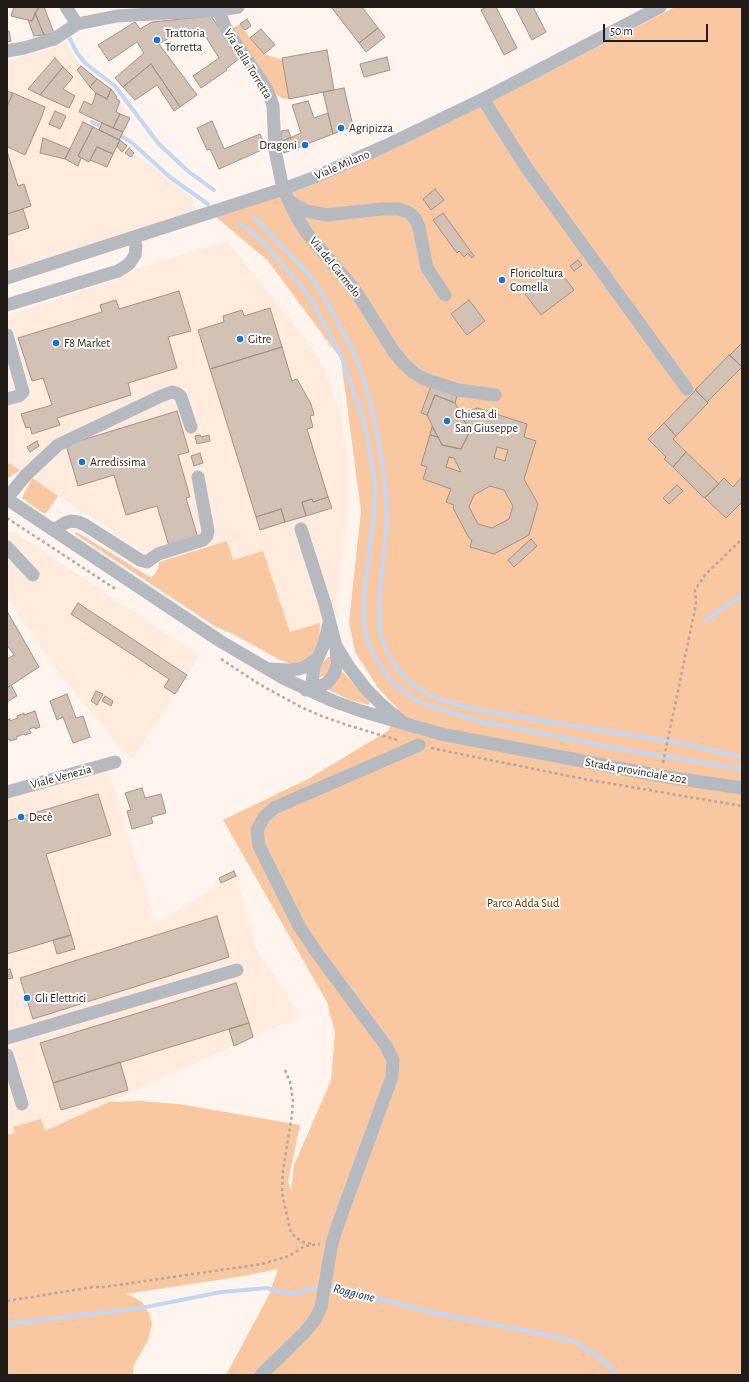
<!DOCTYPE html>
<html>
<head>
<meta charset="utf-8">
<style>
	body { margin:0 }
	#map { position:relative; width:749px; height:1382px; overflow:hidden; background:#fff5ee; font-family:"Alegreya Sans",sans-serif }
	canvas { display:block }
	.frame { position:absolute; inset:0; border:8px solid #211c17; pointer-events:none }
	.scale { position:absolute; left:603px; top:24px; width:105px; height:18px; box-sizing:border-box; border:2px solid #211c17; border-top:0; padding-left:5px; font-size:12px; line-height:14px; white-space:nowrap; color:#211c17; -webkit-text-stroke:3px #fff; paint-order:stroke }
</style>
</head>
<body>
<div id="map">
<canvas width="749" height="1382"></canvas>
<div class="frame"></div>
<div class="scale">50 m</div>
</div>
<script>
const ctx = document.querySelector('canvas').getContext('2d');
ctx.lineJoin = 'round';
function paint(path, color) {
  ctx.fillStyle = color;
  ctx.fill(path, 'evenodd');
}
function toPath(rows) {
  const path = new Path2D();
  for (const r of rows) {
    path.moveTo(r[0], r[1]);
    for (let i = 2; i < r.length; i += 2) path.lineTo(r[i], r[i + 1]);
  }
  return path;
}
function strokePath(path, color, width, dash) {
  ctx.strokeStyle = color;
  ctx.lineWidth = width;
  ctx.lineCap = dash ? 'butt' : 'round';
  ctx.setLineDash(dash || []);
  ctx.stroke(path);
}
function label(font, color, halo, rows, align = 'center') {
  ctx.font = font + ' "Alegreya Sans",sans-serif';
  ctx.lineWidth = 4;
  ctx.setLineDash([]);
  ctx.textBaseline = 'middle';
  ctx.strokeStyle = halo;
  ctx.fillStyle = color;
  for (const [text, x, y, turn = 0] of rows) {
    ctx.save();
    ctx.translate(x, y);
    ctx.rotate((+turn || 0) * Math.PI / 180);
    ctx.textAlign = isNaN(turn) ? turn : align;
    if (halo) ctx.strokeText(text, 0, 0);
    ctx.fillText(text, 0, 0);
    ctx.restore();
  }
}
paint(toPath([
	[66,41,72,53,81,66,111,89,117,97,130,118,119,140,134,153,192,197,198,216,7,276,7,60,47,50],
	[227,241,308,342,321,362,330,384,338,407,343,428,349,473,349,497,346,525,336,605,339,617,290,632,263,551,233,560,227,541,159,562,7,462,7,315,111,281,140,268],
	[7,532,16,533,199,656,133,759,123,750,57,671,7,597],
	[107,766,156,925,221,883,236,876,256,949,300,1016,45,1131,41,1119,14,1127,15,1133,7,1135,7,794]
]), '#ffecde');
paint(toPath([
	[675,7,742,7,742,1375,226,1375,269,1295,278,1269,244,1276,126,1294,134,1297,142,1302,149,1313,152,1324,148,1340,133,1367,133,1375,7,1375,7,1135,15,1133,13,1127,41,1119,45,1131,109,1102,139,1101,179,1104,300,1125,288,1181,291,1190,294,1165,331,1081,335,1033,327,1002,223,820,308,779,388,731,398,709,379,689,355,652,349,622,361,511,341,359,268,261,216,217,313,185,362,163,483,106],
	[240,24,250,38,264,54,283,60,289,99,282,98,277,95,237,38,232,28],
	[7,462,20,470,7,479],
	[32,478,58,496,46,513,43,513,22,498],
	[76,532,87,538,150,577,153,576,158,569,159,562,227,541,233,560,263,551,290,632,320,623,319,642,317,649,309,659,292,664,280,660,235,635,216,627,75,534,75,533],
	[328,657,330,657,331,659,329,670,324,676,319,678,320,669,323,662],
	[342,671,370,702,369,705,350,700,329,690]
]), '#f9c8a1');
strokePath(toPath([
	[70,39,77,53,86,64,115,86,158,143,189,172,214,190],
	[92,122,100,126],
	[121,136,131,142,171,178,208,204],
	[254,217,310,276,321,292,353,351,363,377,375,421,385,481,387,524,379,600,380,633,390,659,400,672,413,685,426,693,441,700,488,712,679,743,742,757],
	[239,223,263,242,299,284,310,298,340,353,364,421,375,482,374,515,365,584,364,608,364,624,367,640,374,655,390,680,412,698,427,705,479,721,625,750,742,769],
	[706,620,742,595],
	[7,1324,141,1308,221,1292,267,1288,284,1293,296,1293,318,1287,328,1286,435,1313,547,1335,575,1342,598,1356,617,1375]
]), '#c1d7f4', 4);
const building = toPath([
	[14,7,39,7,32,21,11,16,14,7],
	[39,7,44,7,54,33,44,35,35,13,39,7],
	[331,7,362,7,378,28,359,43,331,7],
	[487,7,496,7,517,48,504,55,481,10,487,7],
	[515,7,533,7,546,32,532,40,515,7],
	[35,13,44,35,34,36,28,20,32,21,35,13],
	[211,16,240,58,226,69,227,70,201,88,193,76,219,58,204,34,169,38,159,44,197,95,180,107,151,64,123,87,115,78,144,53,137,42,109,61,98,45,135,22,140,29,152,22,211,16],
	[247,19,251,26,245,30,240,24,247,19],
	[378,28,385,37,366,52,359,43,378,28],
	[261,29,275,45,264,54,250,38,261,29],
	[7,31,9,31,11,41,7,42,7,31],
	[327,50,334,90,289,99,282,58,327,50],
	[387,57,390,70,364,77,360,64,387,57],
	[55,58,63,67,40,95,28,89,55,58],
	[151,64,180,107,174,111,157,85,135,100,123,87,151,64],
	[81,66,97,79,90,87,77,70,81,66],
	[63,67,73,77,63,89,75,96,69,108,40,95,63,67],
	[97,79,111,89,107,99,96,93,90,87,97,79],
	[344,88,353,126,333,134,323,92,344,88],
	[111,89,117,97,116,99,120,101,116,112,120,114,113,128,79,112,84,101,92,105,96,93,107,99,111,89],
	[7,91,13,93,7,106,7,91],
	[13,93,45,107,42,116,25,155,8,147,7,150,7,106,13,93],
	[308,101,314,118,328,113,333,134,284,153,281,142,301,133,292,105,308,101],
	[55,111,66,116,60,129,49,124,55,111],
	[120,114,130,118,123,132,113,128,120,114],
	[212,121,224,149,260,134,266,148,219,169,210,149,207,150,197,128,212,121],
	[83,122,93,127,78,156,81,158,78,166,65,159,83,122],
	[102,123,123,132,119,140,99,130,102,123],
	[93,127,120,140,113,154,97,147,89,162,78,156,93,127],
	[288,130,291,137,281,142,281,131,288,130],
	[43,138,70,149,65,159,40,153,43,138],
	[120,140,127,146,122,152,117,146,120,140],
	[97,147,113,154,107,167,90,160,97,147],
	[129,148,134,153,131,157,125,153,129,148],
	[7,151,18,186,24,184,31,206,7,214,7,151],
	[435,189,444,200,431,210,423,199,435,189],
	[23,209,29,228,7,235,7,214,23,209],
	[443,213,474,256,472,258,468,253,464,257,459,251,457,253,433,220,443,213],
	[578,260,582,265,574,271,570,266,578,260],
	[558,269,574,290,541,315,525,294,558,269],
	[179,291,191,331,168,337,177,368,128,383,131,395,57,418,60,425,32,434,30,427,26,428,21,414,52,405,43,378,32,381,18,338,102,312,100,305,116,300,119,309,179,291],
	[469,300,485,321,467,335,451,314,469,300],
	[270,308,282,347,210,369,198,330,224,322,223,316,242,310,244,316,270,308],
	[742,343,742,367,730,355,742,343],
	[282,347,292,381,297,379,311,404,314,415,310,416,313,427,307,429,328,497,313,502,312,499,302,502,306,516,285,522,281,509,256,517,210,369,282,347],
	[729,355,742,367,707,402,695,390,729,355],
	[431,386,457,396,455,403,435,395,427,415,421,413,431,386],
	[696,390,708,403,676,436,664,423,696,390],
	[435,395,455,403,470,431,461,449,442,445,427,415,435,395],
	[477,408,527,424,524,437,536,441,524,479,538,504,529,535,494,554,470,547,472,540,469,538,453,508,454,505,446,502,451,489,423,479,427,467,421,465,430,435,438,437,442,445,461,449,470,431,461,415,477,408],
	[497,447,508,450,505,461,494,458,497,447],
	[449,457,454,458,461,472,446,467,449,457],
	[490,486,504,490,513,506,509,519,492,528,478,524,469,507,474,495,490,486],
	[177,411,189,452,178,455,190,497,186,498,198,538,169,546,157,506,126,515,114,475,78,486,66,445,177,411],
	[664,423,676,436,673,439,686,452,673,467,664,459,666,457,648,439,664,423],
	[432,427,438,437,430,435,432,427],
	[200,435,201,437,209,435,210,441,197,444,195,436,200,435],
	[37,441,39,446,30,452,27,447,37,441],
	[686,452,719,484,704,498,673,467,686,452],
	[200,453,203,463,194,466,191,456,200,453],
	[742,477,742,502,726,518,705,498,724,478,733,487,742,477],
	[677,485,683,491,669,504,663,498,677,485],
	[328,497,332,508,306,516,302,502,312,499,313,502,328,497],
	[281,509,285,522,260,530,256,517,281,509],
	[531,539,537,546,514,567,508,560,531,539],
	[78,603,187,675,175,694,164,687,169,679,71,614,78,603],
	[7,611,39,667,7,688,7,659,14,655,7,645,7,611],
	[11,685,17,696,7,702,7,688,11,685],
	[96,691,103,694,97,705,91,701,96,691],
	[67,694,76,718,83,716,90,737,73,743,63,717,57,720,50,701,67,694],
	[105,696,113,701,111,706,102,701,105,696],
	[35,711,40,727,35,729,35,727,29,729,31,733,25,735,24,734,16,737,17,739,10,741,10,739,7,740,7,720,10,719,10,721,18,718,17,716,24,713,24,715,35,711],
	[142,788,145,798,161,794,166,813,151,817,153,823,132,829,127,811,131,810,125,793,142,788],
	[98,794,111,835,46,854,71,935,7,954,7,821,98,794],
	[234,871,236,876,221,883,219,878,234,871],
	[217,916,229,957,33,1019,20,978,217,916],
	[71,935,75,949,57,954,53,940,71,935],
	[10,969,13,978,7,979,7,970,10,969],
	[236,983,249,1023,53,1083,40,1043,236,983],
	[249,1023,253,1037,234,1046,229,1029,249,1023],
	[120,1062,128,1090,61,1110,53,1083,120,1062]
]);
paint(building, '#d2c2b6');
strokePath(building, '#a19287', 1);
strokePath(toPath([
	[7,518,117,590],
	[221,659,259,684,301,707,319,715,347,725,397,740],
	[431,748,584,779,742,806],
	[663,763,696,604,695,590,705,575,742,539],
	[285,1070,290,1082,293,1100,292,1115,283,1170,282,1193,289,1225,291,1232,295,1237,303,1242,313,1244],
	[7,1301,93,1287,104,1287,262,1264,289,1256,305,1246,320,1244]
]), '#b0a8a2', 2.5, [3, 3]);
strokePath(toPath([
	[66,7,77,24],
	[221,10,221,17,226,29,266,88,270,97,273,106,275,150,283,189,296,216,306,232,355,290,394,352,404,364,414,373,424,379,458,390,495,395],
	[7,51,24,48,54,39,77,24,117,16,221,10,238,7],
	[483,99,526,167,687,389],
	[291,202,306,211,327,215,381,209,398,209,405,211,411,214,416,220,419,227,427,268,445,295],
	[7,278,283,189,315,177,385,146,483,99,660,7],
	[7,305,118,271,129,264,135,255,136,246,133,238],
	[7,335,23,392,19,396,7,399],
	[7,498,26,475,58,445,161,396,172,392,178,394,181,397,191,427],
	[7,499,220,641,283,678,333,701,361,711,441,734,661,776,742,788],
	[55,529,65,523,71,521,78,522,85,525,140,560,147,562,158,554,203,540,207,536,208,531,198,477],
	[301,529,325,604,336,646,349,667,366,689,382,705,400,720],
	[7,547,33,575],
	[270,669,289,670,298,669,305,667,317,659],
	[306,690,320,686,327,683,334,674,337,664,336,648],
	[317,694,313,688,312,683,314,667,324,644,329,623],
	[7,792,115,762],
	[7,1038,237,970],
	[7,1055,22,1104],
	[261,1375,304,1333,315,1320,321,1307,332,1243,338,1224,392,1077,393,1060,386,1046,317,953,299,926,259,846,257,830,264,817,274,808,419,745]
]), '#b5bac0', 13);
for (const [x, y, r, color] of [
	[157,40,4,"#1374dc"],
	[341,128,4,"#1374dc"],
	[305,145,4,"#1374dc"],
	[502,280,4,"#1374dc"],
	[240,339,4,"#1374dc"],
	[56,343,4,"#1374dc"],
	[447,421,4,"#1374dc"],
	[82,462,4,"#1374dc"],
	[21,817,4,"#1374dc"],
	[27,998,4,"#1374dc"]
]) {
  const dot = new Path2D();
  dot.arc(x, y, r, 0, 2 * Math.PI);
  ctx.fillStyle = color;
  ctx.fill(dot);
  strokePath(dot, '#fff', 1.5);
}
label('12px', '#211c17', '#fff', [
	["Trattoria",165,33],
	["Torretta",165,47],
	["Agripizza",349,128],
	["Dragoni",297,145,"right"],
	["Floricoltura",510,273],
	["Comella",510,287],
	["Gitre",248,339],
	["F8 Market",64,343],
	["Chiesa di",455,414],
	["San Giuseppe",455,428],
	["Arredissima",90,462],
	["Decè",29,817],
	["Gli Elettrici",35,998]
], 'left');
label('12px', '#211c17', '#fff', [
	["Via della Torretta",248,64,58],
	["Viale Milano",342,165,-23],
	["Via del Carmelo",335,267,51],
	["Strada provinciale 202",636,771,10],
	["Viale Venezia",61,777,-15]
]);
label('12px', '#5f3100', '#fff', [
	["Parco Adda Sud",523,903]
]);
label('italic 13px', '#0d315c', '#fff', [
	["Roggione",354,1293,14]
]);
</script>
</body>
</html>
